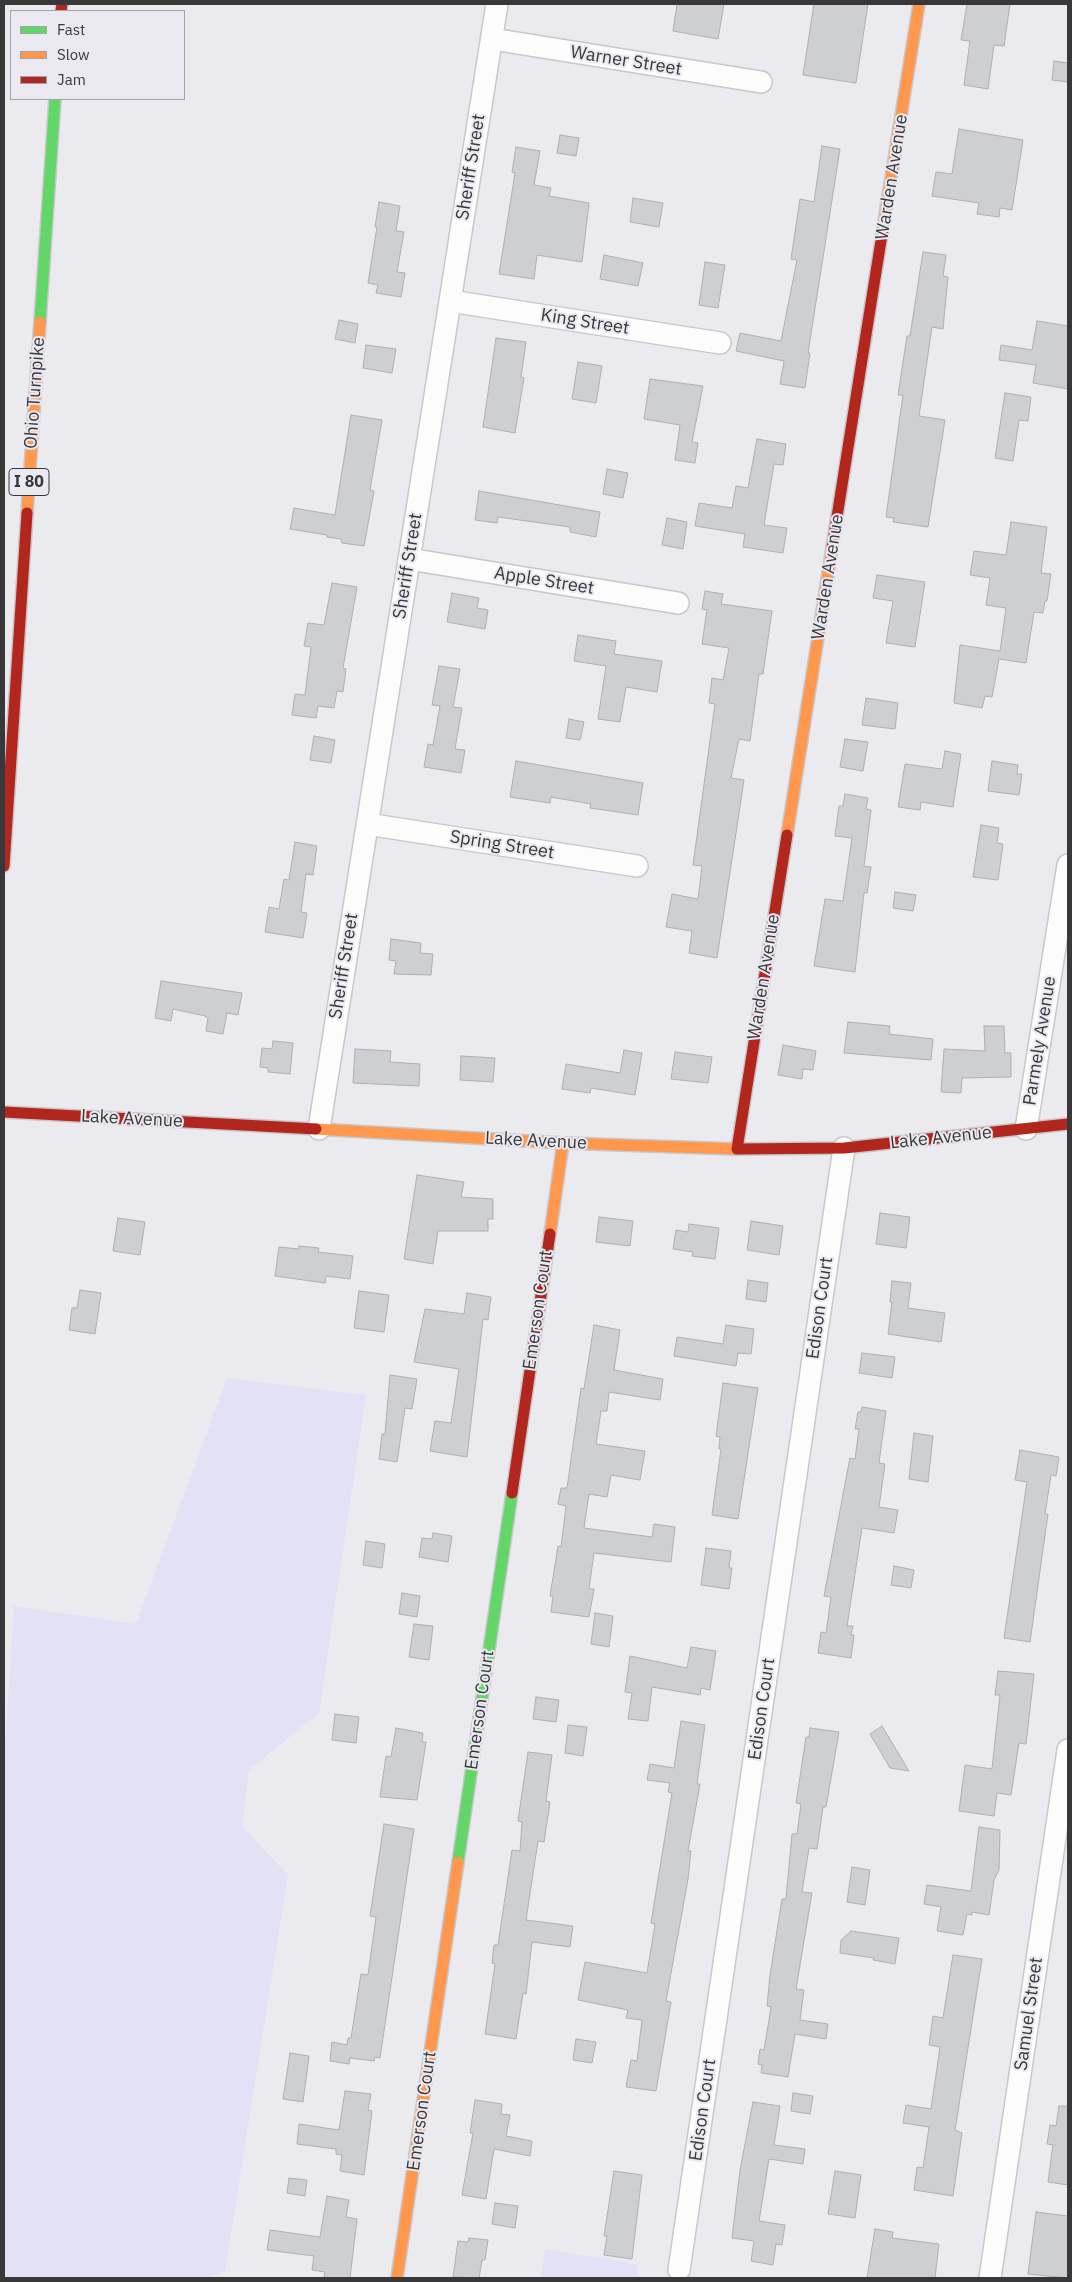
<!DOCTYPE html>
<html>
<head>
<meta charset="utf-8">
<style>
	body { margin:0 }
	#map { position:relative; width:1072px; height:2282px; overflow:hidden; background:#ebebef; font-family:"IBM Plex Sans",sans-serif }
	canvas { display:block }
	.frame { position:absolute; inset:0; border:5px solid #38383b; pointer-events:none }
	.legend { position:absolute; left:10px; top:10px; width:175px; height:90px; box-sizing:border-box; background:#eae9f1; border:1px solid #a3a2a8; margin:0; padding:6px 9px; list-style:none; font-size:15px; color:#38383b }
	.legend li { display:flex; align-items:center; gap:10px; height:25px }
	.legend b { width:25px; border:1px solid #a3a2a8 }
</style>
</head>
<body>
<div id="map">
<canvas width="1072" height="2282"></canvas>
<div class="frame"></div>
<ul class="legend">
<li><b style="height:6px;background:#63d668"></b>Fast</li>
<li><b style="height:6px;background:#ff974d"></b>Slow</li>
<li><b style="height:6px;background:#b3261e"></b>Jam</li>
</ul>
</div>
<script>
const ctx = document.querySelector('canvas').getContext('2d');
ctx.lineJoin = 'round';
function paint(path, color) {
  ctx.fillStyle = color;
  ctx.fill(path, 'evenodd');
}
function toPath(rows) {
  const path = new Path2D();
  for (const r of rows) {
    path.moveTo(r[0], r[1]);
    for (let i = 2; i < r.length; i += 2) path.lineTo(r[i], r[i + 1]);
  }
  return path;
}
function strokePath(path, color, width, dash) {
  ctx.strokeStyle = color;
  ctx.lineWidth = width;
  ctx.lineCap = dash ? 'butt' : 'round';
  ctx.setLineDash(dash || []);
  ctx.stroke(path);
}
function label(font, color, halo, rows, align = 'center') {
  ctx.font = font + ' "IBM Plex Sans",sans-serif';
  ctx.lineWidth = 4;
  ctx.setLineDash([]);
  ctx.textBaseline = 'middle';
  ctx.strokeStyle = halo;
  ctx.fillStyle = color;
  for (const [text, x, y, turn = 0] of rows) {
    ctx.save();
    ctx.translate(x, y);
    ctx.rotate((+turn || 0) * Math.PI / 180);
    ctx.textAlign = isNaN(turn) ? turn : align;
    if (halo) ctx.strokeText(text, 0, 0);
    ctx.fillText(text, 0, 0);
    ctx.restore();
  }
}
paint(toPath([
	[227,1378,366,1395,319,1713,249,1770,242,1826,288,1875,225,2271,205,2278,4,2278,4,1763,14,1606,136,1624],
	[545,2249,637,2264,639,2278,541,2278]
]), '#e2e1f6');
const building = toPath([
	[677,4,724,4,718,39,673,31,677,4],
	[814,4,868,4,856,83,803,75,814,4],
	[967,4,1010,4,1004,46,994,45,988,89,964,85,970,41,961,40,967,4],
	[1054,61,1068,63,1068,82,1052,80,1054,61],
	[959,129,1023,140,1012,210,1000,208,999,217,977,214,979,203,932,196,936,172,952,174,959,129],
	[560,135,579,138,576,156,557,153,560,135],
	[822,146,840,149,808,353,810,353,805,388,780,384,784,361,736,351,740,333,781,341,797,260,791,259,800,199,814,202,822,146],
	[516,147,540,151,534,185,551,188,549,196,589,203,582,262,537,255,534,279,499,274,515,173,512,172,516,147],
	[633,198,663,203,659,227,630,222,633,198],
	[379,202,400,206,396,231,404,232,397,272,405,273,401,297,376,293,378,285,368,283,377,227,375,227,379,202],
	[923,252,946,255,943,276,948,277,943,329,932,327,919,416,945,420,928,527,893,522,894,518,886,517,903,395,898,395,907,336,910,336,923,252],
	[604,255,643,263,638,286,600,279,604,255],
	[705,262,725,265,718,308,699,305,705,262],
	[339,320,358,324,355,343,335,339,339,320],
	[1037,321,1068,326,1068,389,1033,383,1036,365,999,360,1001,345,1032,350,1037,321],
	[496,338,526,342,521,377,524,378,515,433,483,427,496,338],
	[366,345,396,349,392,373,363,368,366,345],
	[578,362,602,366,596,403,572,399,578,362],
	[650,379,703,386,692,442,698,443,695,463,675,460,680,425,644,419,650,379],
	[1005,393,1031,397,1028,421,1019,420,1013,461,995,458,1005,393],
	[351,415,382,420,370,490,374,491,364,546,342,543,341,539,327,537,327,535,290,529,294,508,335,515,351,415],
	[757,439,786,444,783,465,774,464,764,525,787,528,783,553,743,547,745,534,695,526,699,503,732,508,736,486,748,488,757,439],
	[607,469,628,473,623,498,603,494,607,469],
	[479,491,600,512,596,537,570,532,570,527,498,517,497,523,475,520,479,491],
	[667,518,687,522,683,549,662,545,667,518],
	[1011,522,1047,527,1041,573,1051,574,1047,601,1045,601,1043,613,1034,612,1026,663,999,659,992,697,985,696,982,708,954,703,960,645,1000,651,1006,608,986,605,990,578,970,575,974,551,1006,555,1011,522],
	[877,575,925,582,915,647,886,643,893,601,873,598,877,575],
	[332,583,357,587,343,668,346,669,343,692,337,691,334,708,318,706,316,718,292,715,295,694,305,695,311,647,304,646,308,623,324,625,332,583],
	[705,591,723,594,721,604,772,611,763,674,759,674,750,741,739,739,731,778,744,780,717,958,689,953,692,931,666,927,672,894,698,899,702,866,693,865,715,704,709,703,712,678,723,680,729,648,702,644,707,610,702,609,705,591],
	[452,593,479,598,477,608,488,610,485,629,447,622,452,593],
	[578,635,616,641,614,654,662,661,657,692,626,687,620,722,598,719,606,666,574,661,578,635],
	[439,666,460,669,453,707,462,708,455,749,465,750,461,773,424,767,428,744,433,745,440,706,432,705,439,666],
	[866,698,898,703,895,729,862,725,866,698],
	[569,719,584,722,580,740,566,738,569,719],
	[314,736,335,740,331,763,310,760,314,736],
	[845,739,868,742,863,771,840,767,845,739],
	[945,751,961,754,953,807,921,802,920,810,898,807,905,764,942,769,945,751],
	[516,761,643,783,638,815,590,808,591,804,551,797,550,803,510,797,516,761],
	[992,761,1018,765,1017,774,1022,774,1019,795,988,791,992,761],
	[845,794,868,798,866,809,871,810,864,866,871,867,867,893,864,893,855,972,814,966,825,899,843,901,852,838,835,836,839,806,843,806,845,794],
	[981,825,999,828,997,843,1003,844,998,880,973,877,981,825],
	[295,842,317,846,313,875,306,874,301,912,307,913,303,938,265,932,269,907,279,909,284,879,289,880,295,842],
	[895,892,916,895,913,911,893,908,895,892],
	[391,939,421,943,420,953,433,954,431,975,394,974,396,961,389,960,391,939],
	[161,981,242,993,238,1015,227,1013,223,1034,206,1031,208,1018,205,1016,173,1009,171,1021,155,1018,161,981],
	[848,1022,890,1026,889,1034,933,1039,931,1060,844,1053,848,1022],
	[984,1026,1004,1026,1005,1053,1011,1053,1011,1077,962,1078,961,1093,941,1092,944,1049,985,1051,984,1026],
	[273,1041,293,1043,290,1074,268,1072,268,1068,260,1067,262,1048,272,1049,273,1041],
	[783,1045,816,1051,813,1070,803,1069,802,1079,778,1075,783,1045],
	[355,1049,391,1051,390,1062,420,1064,419,1086,353,1083,355,1049],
	[624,1050,642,1053,635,1095,591,1088,590,1093,562,1089,566,1064,620,1073,624,1050],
	[675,1052,712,1057,708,1083,671,1079,675,1052],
	[461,1056,495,1058,493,1082,460,1080,461,1056],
	[417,1175,464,1182,461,1197,493,1199,493,1219,488,1219,488,1231,438,1231,433,1264,404,1259,417,1175],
	[880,1213,910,1217,906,1248,876,1244,880,1213],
	[599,1217,633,1221,630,1246,596,1242,599,1217],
	[118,1218,145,1222,140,1255,113,1251,118,1218],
	[751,1221,783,1226,779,1255,747,1250,751,1221],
	[689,1224,719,1228,715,1259,692,1256,693,1252,673,1249,676,1230,688,1232,689,1224],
	[299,1246,319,1248,318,1252,353,1256,350,1279,326,1276,325,1283,275,1276,279,1247,299,1249,299,1246],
	[748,1280,768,1283,766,1302,746,1299,748,1280],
	[892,1281,911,1283,908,1308,945,1313,941,1342,888,1334,892,1302,890,1302,892,1281],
	[80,1290,101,1293,95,1334,69,1330,72,1308,77,1308,80,1290],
	[359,1291,389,1295,384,1332,354,1328,359,1291],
	[467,1293,491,1297,488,1320,483,1319,467,1457,430,1451,435,1421,451,1423,459,1369,414,1362,425,1309,464,1314,467,1293],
	[594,1325,620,1330,614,1370,663,1379,660,1400,609,1392,607,1411,601,1411,596,1444,645,1451,640,1480,611,1475,607,1497,589,1494,584,1528,652,1537,654,1524,675,1527,671,1562,594,1553,589,1589,594,1589,589,1617,551,1612,553,1596,550,1596,558,1546,561,1547,566,1506,558,1504,561,1488,567,1488,581,1388,584,1389,594,1325],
	[726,1325,754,1329,751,1354,738,1353,736,1366,674,1356,677,1337,723,1344,726,1325],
	[862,1353,895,1357,892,1378,859,1373,862,1353],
	[390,1375,417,1379,412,1409,405,1408,397,1462,379,1459,382,1434,385,1434,390,1375],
	[723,1383,758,1388,738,1519,712,1515,721,1449,719,1449,720,1437,716,1436,723,1383],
	[862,1407,886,1411,879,1463,885,1464,879,1507,898,1510,894,1533,862,1528,847,1626,853,1626,851,1635,854,1635,851,1658,818,1653,821,1632,826,1633,831,1597,824,1596,848,1468,850,1458,855,1459,859,1429,855,1429,858,1412,861,1412,862,1407],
	[914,1433,933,1436,928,1482,909,1479,914,1433],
	[1020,1450,1059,1457,1056,1476,1051,1475,1045,1514,1048,1514,1030,1642,1004,1638,1027,1482,1015,1480,1020,1450],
	[433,1533,452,1536,448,1562,419,1557,422,1538,432,1539,433,1533],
	[366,1541,385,1544,382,1568,363,1565,366,1541],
	[706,1548,731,1551,729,1568,732,1568,729,1589,701,1585,706,1548],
	[894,1566,914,1570,911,1588,891,1585,894,1566],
	[402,1593,420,1596,417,1617,399,1614,402,1593],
	[595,1613,613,1616,609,1647,591,1644,595,1613],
	[414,1624,433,1626,429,1660,409,1657,414,1624],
	[691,1647,716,1651,710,1690,701,1688,700,1695,652,1687,648,1721,628,1719,632,1693,625,1692,630,1656,687,1668,691,1647],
	[998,1671,1034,1674,1026,1744,1019,1743,1011,1795,997,1793,994,1816,959,1811,965,1765,992,1769,1000,1695,995,1695,998,1671],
	[536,1697,559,1700,556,1722,533,1719,536,1697],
	[335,1714,359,1717,356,1743,332,1740,335,1714],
	[681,1721,705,1725,697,1784,700,1784,688,1851,691,1851,688,1879,666,2001,671,2002,656,2091,626,2087,631,2060,637,2061,642,2020,626,2018,628,2010,578,2000,585,1962,647,1973,655,1924,651,1923,672,1793,668,1792,670,1783,647,1780,650,1764,674,1768,681,1721],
	[568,1725,587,1727,583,1756,565,1753,568,1725],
	[882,1726,909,1771,890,1768,870,1734,882,1726],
	[396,1728,423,1733,422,1742,426,1742,417,1800,380,1797,386,1756,391,1757,396,1728],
	[810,1728,839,1732,826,1807,823,1807,817,1849,809,1848,802,1892,812,1893,796,1989,804,1990,800,2020,828,2024,826,2039,795,2034,788,2077,761,2073,762,2065,758,2064,760,2049,764,2050,769,2020,771,2007,767,2006,770,1975,782,1899,786,1899,792,1834,797,1834,801,1804,796,1803,806,1737,809,1737,810,1728],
	[528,1752,552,1755,546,1801,550,1802,544,1842,538,1841,526,1920,573,1926,570,1947,532,1942,526,1994,523,1993,516,2039,485,2034,495,1964,492,1963,494,1945,498,1945,512,1850,520,1851,522,1822,518,1821,528,1752],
	[384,1824,414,1829,380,2058,375,2057,374,2061,350,2058,349,2064,330,2061,332,2042,347,2045,348,2038,351,2038,361,1974,368,1975,376,1917,370,1916,384,1824],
	[979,1827,1000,1830,999,1870,994,1880,989,1915,972,1912,972,1915,967,1914,963,1935,937,1931,941,1907,924,1904,927,1885,971,1891,979,1827],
	[852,1867,870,1870,865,1905,847,1902,852,1867],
	[851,1931,899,1938,895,1964,873,1960,874,1958,840,1953,841,1940,851,1931],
	[953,1955,982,1959,955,2130,962,2133,953,2196,914,2190,917,2167,923,2168,929,2127,903,2123,906,2105,931,2109,940,2047,929,2045,933,2016,943,2018,953,1955],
	[576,2039,596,2042,592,2063,573,2060,576,2039],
	[290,2053,309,2056,303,2102,283,2099,290,2053],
	[345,2091,371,2094,368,2110,372,2111,364,2175,340,2171,342,2155,336,2154,336,2149,297,2144,299,2124,339,2130,345,2091],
	[793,2093,813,2096,810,2114,791,2111,793,2093],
	[475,2100,502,2104,501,2114,510,2115,506,2136,532,2141,530,2156,494,2149,486,2199,462,2195,473,2133,470,2133,475,2100],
	[753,2102,780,2106,774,2145,805,2149,803,2164,769,2159,759,2221,785,2225,782,2245,776,2244,773,2265,751,2261,754,2241,732,2238,740,2170,753,2102],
	[1059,2106,1068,2106,1068,2185,1048,2182,1053,2145,1047,2144,1050,2125,1056,2126,1059,2106],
	[614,2171,642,2175,632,2259,604,2255,607,2236,604,2236,614,2171],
	[835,2171,861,2175,855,2218,828,2214,835,2171],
	[289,2178,307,2180,305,2196,287,2193,289,2178],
	[327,2196,349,2200,346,2217,357,2219,350,2278,324,2278,325,2272,312,2270,314,2256,267,2250,270,2230,320,2237,327,2196],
	[495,2203,518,2206,515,2228,492,2224,495,2203],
	[1036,2212,1068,2216,1068,2278,1028,2274,1036,2212],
	[875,2229,893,2232,892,2238,939,2244,935,2278,867,2278,875,2229],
	[469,2238,488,2240,485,2260,482,2260,479,2278,453,2277,458,2241,468,2242,469,2238]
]);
paint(building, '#cecfd0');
strokePath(building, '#aeafb0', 1);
const street = toPath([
	[492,39,761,82],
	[450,301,720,343],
	[409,559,678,603],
	[367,824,637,866],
	[319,1129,497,4],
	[1026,1129,1068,865],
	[679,2270,844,1148],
	[990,2278,1068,1750]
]);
const fast = toPath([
	[40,322,55,99],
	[458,1862,512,1493]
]);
const slow = toPath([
	[883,228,919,4],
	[27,513,40,322],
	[787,835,832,548],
	[316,1129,563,1143,737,1149],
	[550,1234,563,1143],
	[397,2278,458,1862]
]);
const jam = toPath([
	[61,11,62,4],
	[832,548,883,228],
	[4,866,27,513],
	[4,1112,316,1129],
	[737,1149,844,1148,1068,1124],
	[737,1149,787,835],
	[512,1493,550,1234]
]);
strokePath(street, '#c8c8cb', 24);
strokePath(fast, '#c8c8cb', 14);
strokePath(slow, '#c8c8cb', 14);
strokePath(jam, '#c8c8cb', 14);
strokePath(street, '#fcfcfd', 21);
strokePath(fast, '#63d668', 11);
strokePath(slow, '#ff974d', 11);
strokePath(jam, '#b3261e', 11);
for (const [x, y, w] of [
	[29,482,40]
]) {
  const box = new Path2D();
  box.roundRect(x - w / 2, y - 13.5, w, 27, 4);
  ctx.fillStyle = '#eae9f1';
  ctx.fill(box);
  strokePath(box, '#38383b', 1);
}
label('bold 16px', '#38383b', null, [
	["I 80",29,482]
]);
label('18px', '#38383b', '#eae9f1', [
	["Warner Street",626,61,9],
	["Sheriff Street",471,167,-81],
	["Warden Avenue",892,177,-81],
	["King Street",585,322,9],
	["Ohio Turnpike",35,393,-86],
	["Sheriff Street",408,566,-81],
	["Warden Avenue",828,577,-81],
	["Apple Street",544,581,9],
	["Spring Street",502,845,9],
	["Sheriff Street",344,966,-81],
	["Warden Avenue",764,977,-81],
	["Parmely Avenue",1040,1041,-81],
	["Lake Avenue",132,1119,3],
	["Lake Avenue",941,1138,-6],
	["Lake Avenue",536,1141,3],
	["Edison Court",820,1308,-82],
	["Emerson Court",538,1310,-82],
	["Edison Court",762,1709,-82],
	["Emerson Court",480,1710,-82],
	["Samuel Street",1029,2014,-82],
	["Edison Court",703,2110,-82],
	["Emerson Court",422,2111,-82]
]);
</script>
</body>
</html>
